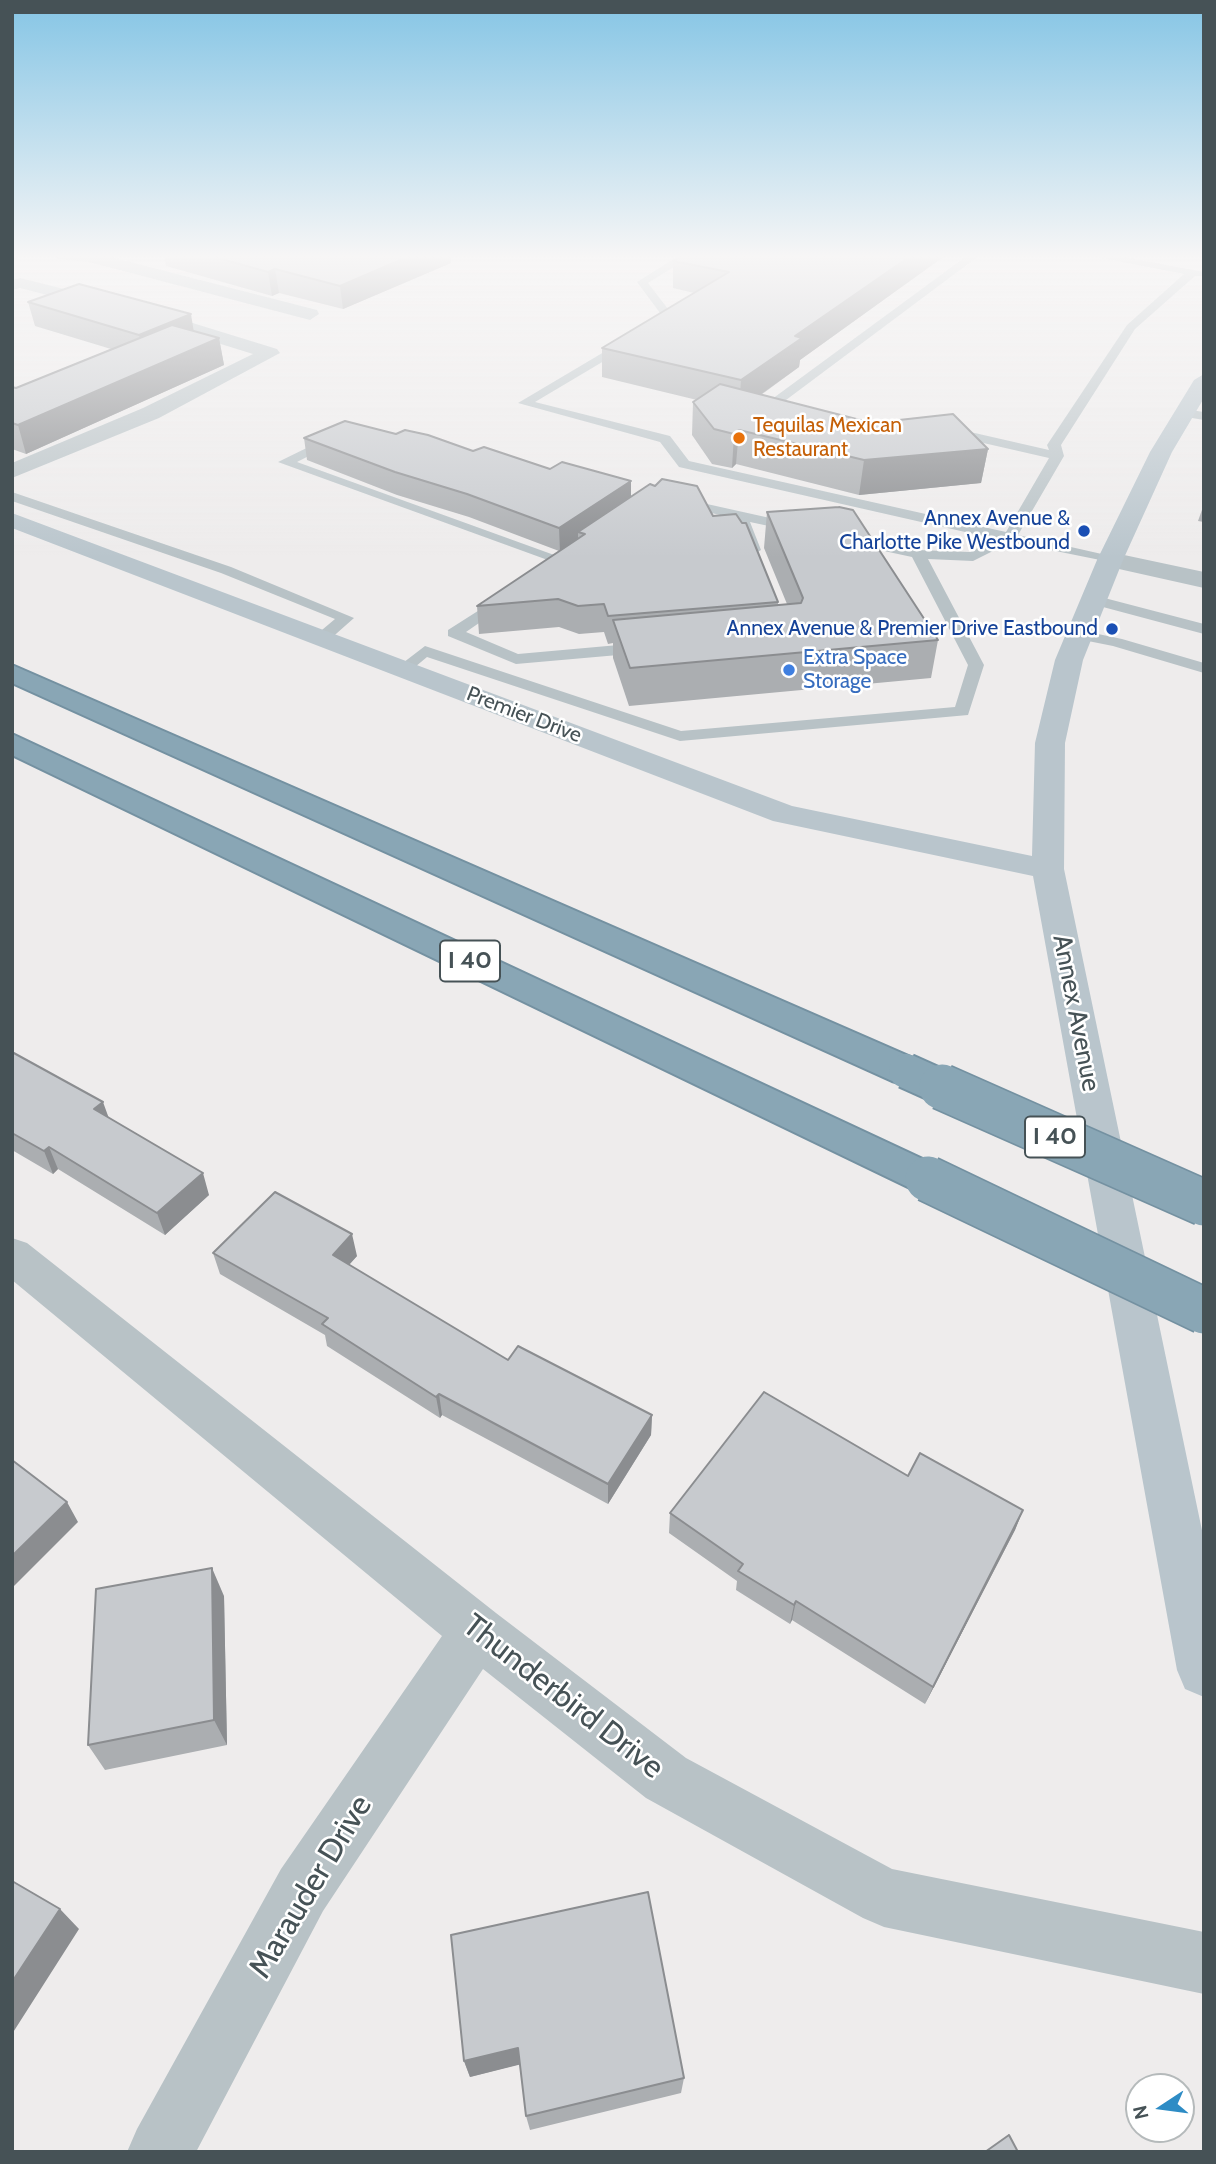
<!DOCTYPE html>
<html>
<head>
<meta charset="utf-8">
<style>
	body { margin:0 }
	#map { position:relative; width:1216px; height:2164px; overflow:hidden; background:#eeecec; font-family:Cabin,sans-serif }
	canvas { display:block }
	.frame { position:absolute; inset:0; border:14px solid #465256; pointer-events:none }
	.north { position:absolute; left:1125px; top:2073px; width:70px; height:70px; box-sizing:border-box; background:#fff; border:2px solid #b5babb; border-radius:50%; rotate:257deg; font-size:19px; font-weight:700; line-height:28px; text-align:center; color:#465256 }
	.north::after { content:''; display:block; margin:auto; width:24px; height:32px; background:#2e8cc5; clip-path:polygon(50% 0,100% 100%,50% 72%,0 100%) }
</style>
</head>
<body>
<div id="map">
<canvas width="1216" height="2164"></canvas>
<div class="frame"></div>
<div class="north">N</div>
</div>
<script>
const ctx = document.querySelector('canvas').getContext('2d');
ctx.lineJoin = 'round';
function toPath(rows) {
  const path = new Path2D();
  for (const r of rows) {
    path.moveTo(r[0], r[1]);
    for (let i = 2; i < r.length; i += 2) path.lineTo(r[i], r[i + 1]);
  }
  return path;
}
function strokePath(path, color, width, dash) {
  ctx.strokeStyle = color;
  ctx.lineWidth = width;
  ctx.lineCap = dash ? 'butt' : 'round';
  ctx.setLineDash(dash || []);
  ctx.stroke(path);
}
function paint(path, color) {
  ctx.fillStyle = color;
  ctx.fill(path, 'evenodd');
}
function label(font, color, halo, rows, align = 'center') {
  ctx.font = font + ' Cabin,sans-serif';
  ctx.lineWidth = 5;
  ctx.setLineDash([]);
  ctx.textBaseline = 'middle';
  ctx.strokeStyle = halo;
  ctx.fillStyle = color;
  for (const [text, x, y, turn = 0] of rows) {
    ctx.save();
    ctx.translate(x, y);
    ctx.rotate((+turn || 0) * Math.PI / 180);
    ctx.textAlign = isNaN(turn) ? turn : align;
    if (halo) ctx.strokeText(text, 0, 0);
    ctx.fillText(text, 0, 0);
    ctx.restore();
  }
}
const highway = toPath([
	[12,665,920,1061,925,1071,920,1081,906,1085,892,1081,12,683,12,665],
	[12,734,942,1168,949,1179,942,1190,928,1195,914,1190,12,755,12,734]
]);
strokePath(highway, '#7491a1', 4);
paint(toPath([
	[680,255,693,255,648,283,675,318,673,320,535,402,670,436,689,461,1006,532,1049,458,966,439,948,441,942,437,943,434,966,431,1049,450,1047,445,1127,325,1184,274,1087,255,1112,255,1204,272,1204,276,1195,276,1135,329,1061,445,1064,456,1018,535,1115,557,1115,563,1011,542,973,561,928,559,984,665,968,715,680,741,427,657,409,672,403,674,395,669,425,646,681,731,955,707,968,665,912,557,842,542,840,539,847,535,918,550,970,552,996,539,679,467,660,442,518,403,663,317,637,282,680,255],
	[968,255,980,255,778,406,780,417,786,421,784,424,770,422,768,402,968,255],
	[1184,409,1204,412,1204,420,1180,416,1180,410,1184,409],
	[329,437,340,440,297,462,568,560,561,564,556,563,278,462,329,437],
	[12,492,231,567,354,618,328,641,316,641,316,635,335,619,221,573,12,501,12,492],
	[680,498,797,524,804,528,797,532,750,522,761,550,754,554,747,550,734,518,675,505,675,499,680,498],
	[503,595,508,597,508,603,466,632,518,654,641,643,649,648,641,653,516,664,448,636,448,630,503,595],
	[1093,595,1204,624,1204,634,1088,603,1088,597,1093,595],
	[1079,630,1122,639,1204,663,1204,673,1113,646,1073,638,1073,632,1079,630]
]), '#b8c2c6');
paint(toPath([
	[12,255,21,255,12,261,12,255],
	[56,255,103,255,317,310,319,314,310,320,89,262,58,259,56,255],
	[20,278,157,312,277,349,280,353,159,418,12,478,12,463,143,408,253,354,143,320,20,288,12,290,12,280,20,278],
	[1110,552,1204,572,1204,588,1101,565,1097,560,1101,555,1110,552],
	[12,1238,27,1243,496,1613,686,1758,892,1869,1204,1932,1204,1994,884,1927,863,1918,646,1798,483,1669,323,1911,196,2152,127,2152,137,2129,281,1869,442,1636,12,1280,12,1238]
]), '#b8c2c6');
paint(toPath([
	[1204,374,1204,398,1172,452,1123,560,1083,660,1065,743,1064,869,1204,1540,1204,1697,1185,1689,1177,1670,1033,876,773,821,12,528,12,513,792,806,1032,856,1035,743,1055,660,1097,560,1150,452,1194,380,1204,374]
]), '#b9c5cc');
paint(highway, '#89a6b5');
const highwayBridgeFar1 = toPath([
	[906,1071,946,1089]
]);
const highwayBridge = toPath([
	[942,1087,1204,1203],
	[928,1179,1204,1311]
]);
strokePath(highwayBridgeFar1, '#7491a1', 38, []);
strokePath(highwayBridge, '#7491a1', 48, []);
strokePath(highwayBridgeFar1, '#89a6b5', 34);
strokePath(highwayBridge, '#89a6b5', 45);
paint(toPath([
	[164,255,450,255,451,263,343,309,279,293,272,296,166,266],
	[684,255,946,255,800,360,799,367,761,395,872,423,988,449,981,483,859,495,736,464,732,468,712,464,692,435,693,402,697,400,602,377,602,348,694,293,673,288,673,261],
	[28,302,194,331,219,338,224,365,26,454,12,449,12,387,16,388,111,349,35,326],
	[396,434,550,469,631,481,631,497,713,516,778,602,778,605,787,604,764,548,767,512,938,640,931,678,629,706,613,658,613,643,608,644,604,632,579,634,559,627,479,634,477,606,559,551,469,517,397,495,307,460,304,438],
	[1204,504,1204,522,1198,521],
	[12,1052,109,1118,209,1195,165,1235,58,1169,53,1174,12,1150],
	[213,1253,357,1256,349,1265,508,1360,652,1415,651,1435,608,1504,442,1415,440,1418,327,1346,325,1335,220,1274],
	[908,1476,1023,1510,1015,1530,925,1704,792,1620,790,1624,736,1590,737,1581,669,1533,670,1513],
	[224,1596,227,1745,105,1770,88,1745],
	[648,1892,684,2078,681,2093,530,2130,526,2116,520,2064,470,2077,464,2061]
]), '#abaeb1');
paint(toPath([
	[412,255,450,255,451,263,343,309,340,286],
	[912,255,946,255,800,360,799,367,739,410,741,380,795,336],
	[275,269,279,293,272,296,268,272],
	[191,314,195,339,144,360,139,335],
	[219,338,224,365,26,454,18,425],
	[739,430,736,464,732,468,734,434],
	[988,449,981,483,859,495,864,460],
	[631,481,631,504,585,534,578,532,578,540,560,552,559,528],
	[103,1102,111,1124,94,1109],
	[49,1147,58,1169,53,1174,44,1151],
	[203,1173,209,1195,165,1235,157,1213],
	[352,1234,357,1256,338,1277,333,1255],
	[439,1394,442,1415,440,1418,436,1397],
	[652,1415,651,1435,608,1504,608,1484],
	[67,1502,78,1522,12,1588,12,1556],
	[1023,1510,1015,1530,925,1704,933,1687],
	[212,1568,224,1596,227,1745,214,1720],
	[796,1601,792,1620,790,1624,794,1605],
	[60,1909,79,1929,12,2034,12,1982],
	[518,2048,522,2064,470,2077,464,2061]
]), '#8b8d90');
const building = toPath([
	[207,255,412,255,340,286,275,269,268,272,207,255],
	[684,255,912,255,795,336,802,338,741,380,602,348,729,272,673,261,684,255],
	[79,284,191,314,139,335,28,302,79,284],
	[172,325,219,338,18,425,12,423,12,387,16,388,172,325],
	[720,384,872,423,953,414,988,449,864,460,739,430,734,434,714,429,693,402,720,384],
	[345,421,396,434,405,430,428,435,473,451,484,447,550,469,562,462,631,481,559,528,467,494,395,472,304,438,345,421],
	[662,479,697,486,713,516,736,514,742,523,746,523,778,602,608,616,604,604,578,606,558,599,477,606,585,534,578,532,650,484,655,486,662,479],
	[839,507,853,510,938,640,630,668,613,620,801,603,803,598,767,512,839,507],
	[12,1052,103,1102,94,1109,203,1173,157,1213,49,1147,44,1151,12,1133,12,1052],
	[275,1192,352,1234,333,1255,508,1360,518,1346,652,1415,608,1484,439,1394,436,1397,322,1324,328,1318,213,1253,275,1192],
	[764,1392,908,1476,920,1453,1023,1510,933,1687,796,1601,794,1605,738,1571,743,1564,670,1513,764,1392],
	[12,1460,67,1502,12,1556,12,1460],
	[212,1568,214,1720,88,1745,96,1589,212,1568],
	[12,1881,60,1909,12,1982,12,1881],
	[648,1892,684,2078,526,2116,518,2048,464,2061,451,1935,648,1892],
	[1009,2135,1018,2152,985,2152,1009,2135]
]);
paint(building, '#c7cace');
strokePath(building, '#8b8d90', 2);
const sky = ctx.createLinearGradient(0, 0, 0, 558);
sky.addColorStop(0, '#85c5e5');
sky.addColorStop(0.46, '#f7f6f6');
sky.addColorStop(1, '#f7f6f600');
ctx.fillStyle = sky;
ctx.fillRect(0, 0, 1216, 558);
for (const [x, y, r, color] of [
	[739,438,7,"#e8710a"],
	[1084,531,7,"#1a4fb4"],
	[1112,629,7,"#1a4fb4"],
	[789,670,7,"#3f7fe0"]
]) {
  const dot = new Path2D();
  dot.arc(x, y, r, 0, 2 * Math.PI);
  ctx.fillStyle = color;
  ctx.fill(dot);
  strokePath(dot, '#fff', 2.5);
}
label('21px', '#c56008', '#fff', [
	["Tequilas Mexican",753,426],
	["Restaurant",753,450]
], 'left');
label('21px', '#164399', '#fff', [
	["Annex Avenue &",1070,519],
	["Charlotte Pike Westbound",1070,543],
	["Annex Avenue & Premier Drive Eastbound",1098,629]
], 'right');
label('21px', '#366cbe', '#fff', [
	["Extra Space",803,658],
	["Storage",803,682]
], 'left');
label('21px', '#465256', '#fff', [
	["Premier Drive",524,715,21]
]);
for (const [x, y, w] of [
	[470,961,60],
	[1055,1137,60]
]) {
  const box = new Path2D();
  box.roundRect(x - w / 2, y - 20.5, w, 41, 5);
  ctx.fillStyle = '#fff';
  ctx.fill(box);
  strokePath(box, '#465256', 2);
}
label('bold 24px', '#465256', null, [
	["I 40",470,961],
	["I 40",1055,1137]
]);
label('26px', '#465256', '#fff', [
	["Annex Avenue",1076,1013,79]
]);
label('32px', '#465256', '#fff', [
	["Thunderbird Drive",563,1697,38],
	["Marauder Drive",311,1887,-59]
]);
</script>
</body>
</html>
